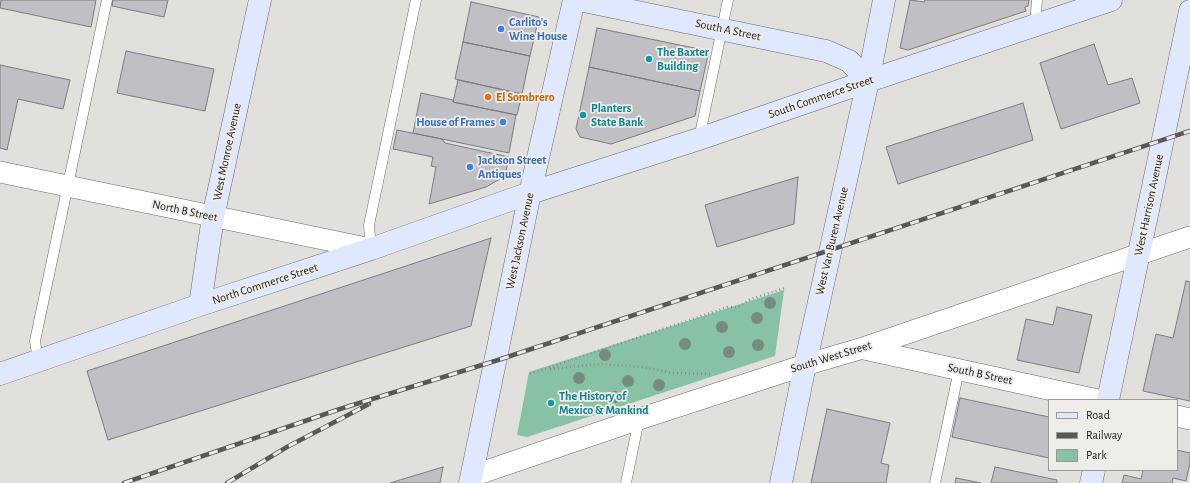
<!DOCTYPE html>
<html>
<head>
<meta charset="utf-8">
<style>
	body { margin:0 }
	#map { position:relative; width:1190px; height:483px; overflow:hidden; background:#e1e0dd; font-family:"Alegreya Sans",sans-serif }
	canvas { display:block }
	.legend { position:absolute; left:1048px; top:399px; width:130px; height:72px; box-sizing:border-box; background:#efedea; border:1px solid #9a9996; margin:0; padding:5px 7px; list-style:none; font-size:12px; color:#1a1a19 }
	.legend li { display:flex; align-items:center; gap:8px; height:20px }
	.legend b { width:20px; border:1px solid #9a9996 }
</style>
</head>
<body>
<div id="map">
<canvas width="1190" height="483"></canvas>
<ul class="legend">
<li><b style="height:5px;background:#e0e8fd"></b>Road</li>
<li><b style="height:5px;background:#585856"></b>Railway</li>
<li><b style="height:11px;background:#87c2a5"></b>Park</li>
</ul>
</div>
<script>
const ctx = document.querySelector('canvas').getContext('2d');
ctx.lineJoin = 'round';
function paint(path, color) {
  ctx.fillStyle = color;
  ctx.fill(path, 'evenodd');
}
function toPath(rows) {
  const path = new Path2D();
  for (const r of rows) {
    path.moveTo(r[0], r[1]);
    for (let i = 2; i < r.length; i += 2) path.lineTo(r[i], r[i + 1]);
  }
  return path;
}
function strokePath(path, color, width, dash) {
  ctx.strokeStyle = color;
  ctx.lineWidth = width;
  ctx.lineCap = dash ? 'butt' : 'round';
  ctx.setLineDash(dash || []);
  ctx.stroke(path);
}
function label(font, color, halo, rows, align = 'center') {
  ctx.font = font + ' "Alegreya Sans",sans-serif';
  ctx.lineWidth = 3.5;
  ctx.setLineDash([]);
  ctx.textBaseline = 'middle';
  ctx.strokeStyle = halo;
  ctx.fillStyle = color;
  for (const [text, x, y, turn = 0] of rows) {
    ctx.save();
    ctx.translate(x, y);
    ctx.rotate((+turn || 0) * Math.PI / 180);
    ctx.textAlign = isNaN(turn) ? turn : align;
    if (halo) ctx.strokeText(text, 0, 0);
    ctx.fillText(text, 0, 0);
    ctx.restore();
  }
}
paint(toPath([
	[784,290,775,356,527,437,517,435,529,372]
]), '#87c2a5');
const building = toPath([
	[1,0,96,0,91,27,0,8,1,0],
	[113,0,168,0,164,17,112,6,113,0],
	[910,0,924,2,925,0,1029,0,1028,6,1025,7,1026,11,908,50,900,48,910,0],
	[471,2,539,17,530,56,463,42,471,2],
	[597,28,709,51,700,91,589,67,597,28],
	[463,42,530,56,522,94,455,79,463,42],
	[1094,44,1108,85,1132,78,1140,103,1061,129,1040,63,1094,44],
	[126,51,214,69,205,111,117,93,126,51],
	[0,65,70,80,63,109,18,99,7,150,0,148,0,65],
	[589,67,700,91,695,116,611,144,580,137,576,129,589,67],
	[458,80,522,94,517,115,453,102,458,80],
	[421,93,453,100,453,102,516,115,509,153,413,133,421,93],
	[1023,103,1033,140,898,184,886,147,1023,103],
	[397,130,442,139,445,143,509,157,505,176,486,187,429,204,436,167,431,166,433,157,393,149,397,130],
	[798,177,794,224,717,247,705,205,798,177],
	[491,238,471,326,108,440,87,371,491,238],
	[1186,281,1190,282,1190,401,1143,391,1156,334,1173,338,1186,281],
	[1057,307,1092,315,1079,373,1017,360,1026,319,1053,325,1057,307],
	[960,398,1049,417,1049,458,952,437,960,398],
	[827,409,890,423,881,463,889,465,886,483,811,483,827,409],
	[1177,450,1190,453,1190,463,1186,481,1173,478,1172,483,1122,483,1124,475,1141,479,1143,470,1177,470,1177,450],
	[443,467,440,483,390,483,443,467],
	[995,467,1057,480,1057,483,991,483,995,467],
	[956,478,981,483,955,483,956,478]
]);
paint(building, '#c0c0c4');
strokePath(building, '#7c7c7f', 1);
const lane = toPath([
	[1035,25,1037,0],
	[699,139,728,0],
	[371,249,369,225,416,0],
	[38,361,35,341,107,0],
	[626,483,639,419],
	[935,483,959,370]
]);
const street = toPath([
	[0,172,371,249],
	[864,349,1098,400],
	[1177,416,1190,419],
	[472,476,639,419,805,365,863,348,1190,237]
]);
const secondary = toPath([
	[579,0,826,51,849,61,868,81],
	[200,305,213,217,260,0],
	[0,374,200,305,371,249,530,193,699,139,868,81,1111,0],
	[1108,400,1190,11],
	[470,483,530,193,574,0],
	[781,483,805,365,868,81,884,0],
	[1091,483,1094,470]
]);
strokePath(lane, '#6c6a68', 11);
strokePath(street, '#6c6a68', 22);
strokePath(secondary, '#6c6a68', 23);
strokePath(toPath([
	[550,369,600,364,642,367,673,373,712,374],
	[530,374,728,307,738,307,751,299,785,288]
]), '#8f8f8c', 2.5, [1, 3]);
strokePath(lane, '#fff', 10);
strokePath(street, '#fff', 21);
strokePath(secondary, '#e0e8fd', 22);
const rail = toPath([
	[124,483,340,409,495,361,1190,131],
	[227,483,287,447,369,404]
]);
strokePath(rail, '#585856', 4.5);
strokePath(rail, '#efedea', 3, [9]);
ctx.fillStyle = '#778c81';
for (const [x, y] of [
	[770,303],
	[757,318],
	[722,327],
	[685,344],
	[758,345],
	[729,352],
	[605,355],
	[579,378],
	[628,381],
	[659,385],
	[615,397]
]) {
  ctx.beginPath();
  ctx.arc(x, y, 6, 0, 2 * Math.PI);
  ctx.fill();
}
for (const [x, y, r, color] of [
	[501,29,4,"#3f7fe0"],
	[649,59,4,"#0f9aa8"],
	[488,97,4,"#e8710a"],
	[583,115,4,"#0f9aa8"],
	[503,122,4,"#3f7fe0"],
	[470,167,4,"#3f7fe0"],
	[551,403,4,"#0f9aa8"]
]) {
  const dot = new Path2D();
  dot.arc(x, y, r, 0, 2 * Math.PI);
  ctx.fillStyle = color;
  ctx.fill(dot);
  strokePath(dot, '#efedea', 1.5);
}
label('bold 12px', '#366cbe', '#efedea', [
	["Carlito's",509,22],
	["Wine House",509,36],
	["House of Frames",495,122,"right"],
	["Jackson Street",478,160],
	["Antiques",478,174]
], 'left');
label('12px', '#1a1a19', '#efedea', [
	["South A Street",728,30,12],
	["South Commerce Street",821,97,-19],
	["West Monroe Avenue",227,152,-78],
	["West Harrison Avenue",1149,205,-78],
	["North B Street",185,211,12],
	["West Jackson Avenue",520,241,-78],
	["West Van Buren Avenue",832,241,-77],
	["North Commerce Street",265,284,-18],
	["South West Street",831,357,-17],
	["South B Street",980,374,12]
]);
label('bold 12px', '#0d838f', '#efedea', [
	["The Baxter",657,52],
	["Building",657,66],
	["Planters",591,108],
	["State Bank",591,122],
	["The History of",559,396],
	["Mexico & Mankind",559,410]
], 'left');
label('bold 12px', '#c56008', '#efedea', [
	["El Sombrero",496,97]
], 'left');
</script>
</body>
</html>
